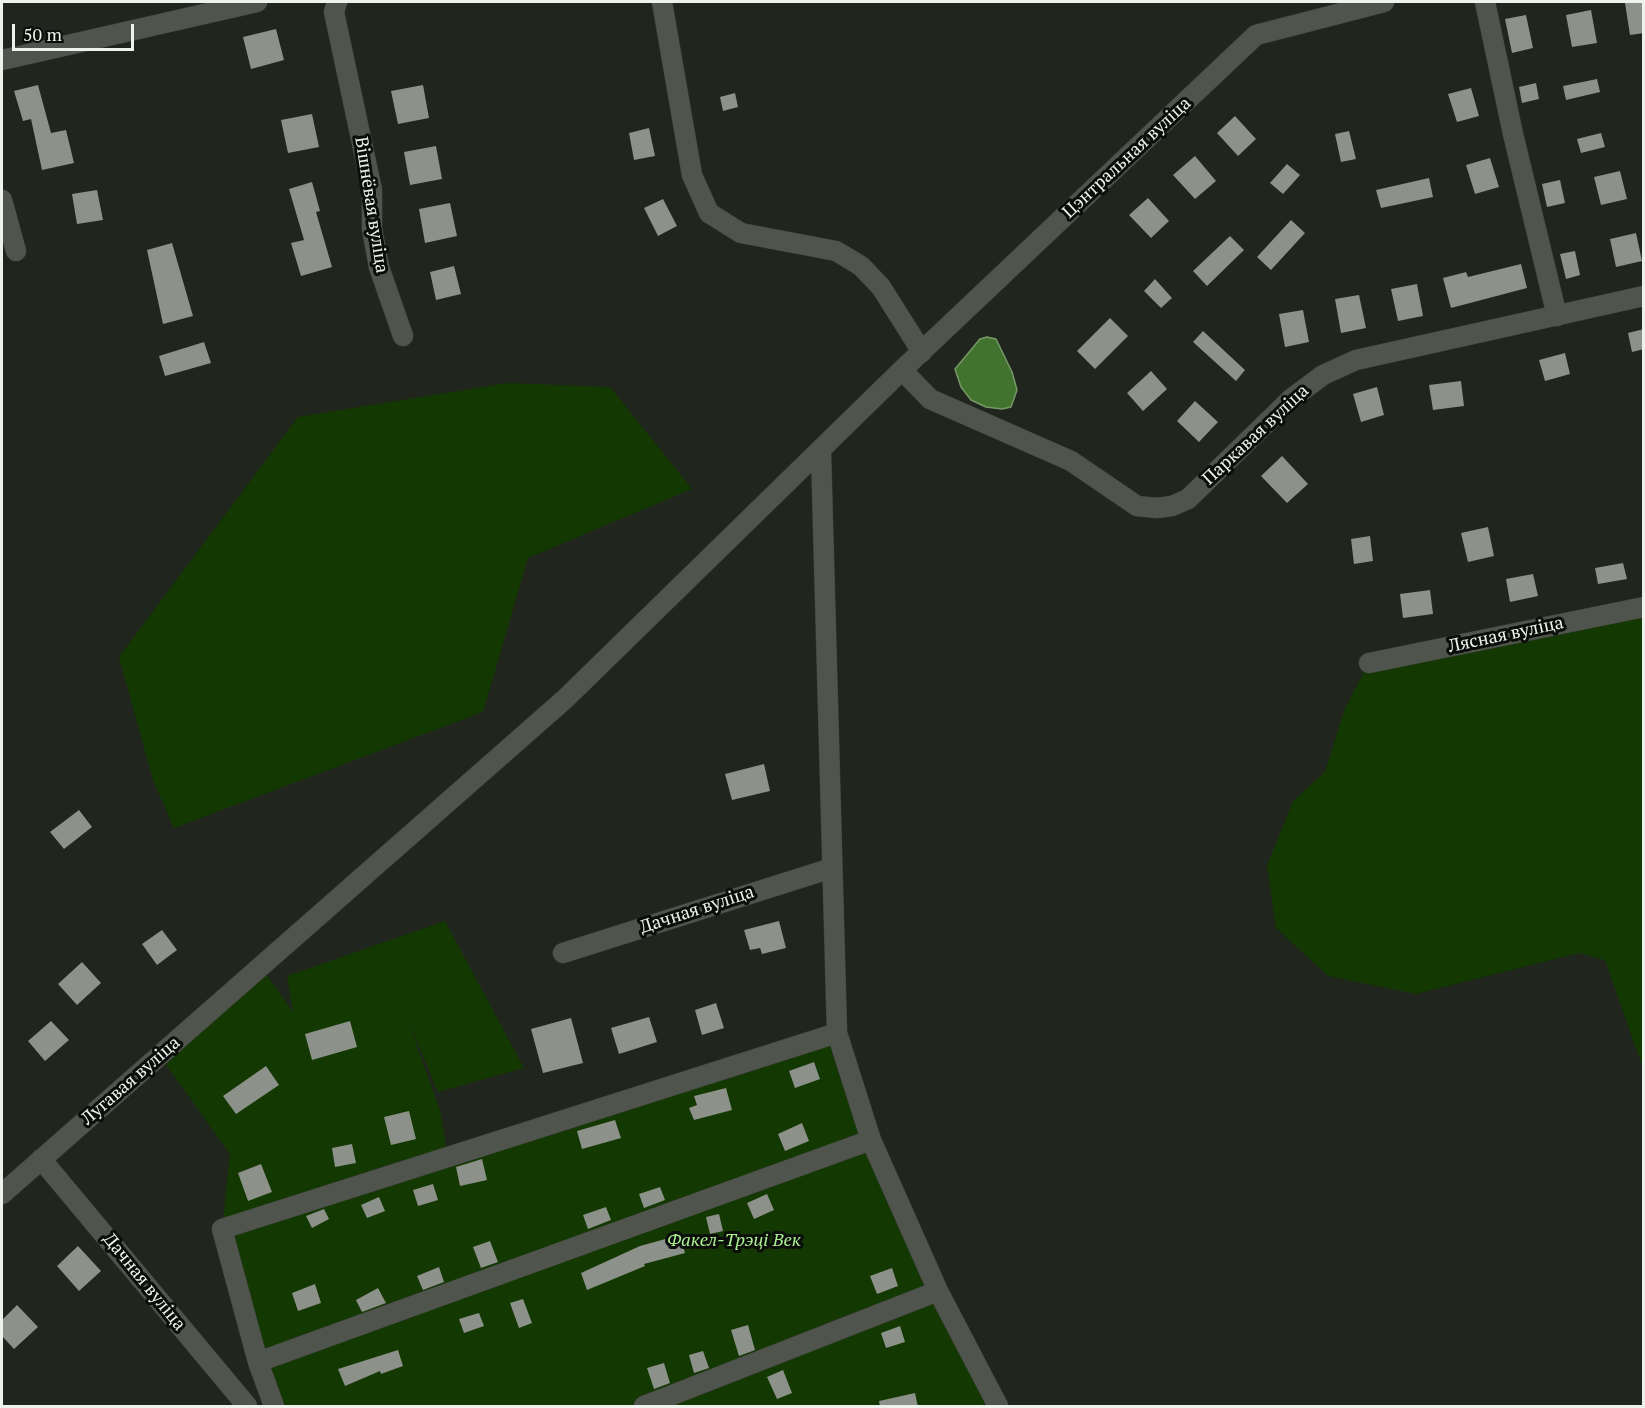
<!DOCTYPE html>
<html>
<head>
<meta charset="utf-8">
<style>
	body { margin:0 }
	#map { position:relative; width:1645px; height:1408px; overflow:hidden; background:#20251e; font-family:"PT Serif",serif }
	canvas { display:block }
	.frame { position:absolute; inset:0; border:3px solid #eef2ed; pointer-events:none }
	.scale { position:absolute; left:12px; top:24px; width:122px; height:27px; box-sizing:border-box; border:3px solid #eef2ed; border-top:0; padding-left:8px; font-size:18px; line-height:21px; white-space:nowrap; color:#eef2ed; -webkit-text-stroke:4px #0b0d0a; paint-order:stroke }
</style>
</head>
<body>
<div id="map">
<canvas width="1645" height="1408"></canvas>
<div class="frame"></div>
<div class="scale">50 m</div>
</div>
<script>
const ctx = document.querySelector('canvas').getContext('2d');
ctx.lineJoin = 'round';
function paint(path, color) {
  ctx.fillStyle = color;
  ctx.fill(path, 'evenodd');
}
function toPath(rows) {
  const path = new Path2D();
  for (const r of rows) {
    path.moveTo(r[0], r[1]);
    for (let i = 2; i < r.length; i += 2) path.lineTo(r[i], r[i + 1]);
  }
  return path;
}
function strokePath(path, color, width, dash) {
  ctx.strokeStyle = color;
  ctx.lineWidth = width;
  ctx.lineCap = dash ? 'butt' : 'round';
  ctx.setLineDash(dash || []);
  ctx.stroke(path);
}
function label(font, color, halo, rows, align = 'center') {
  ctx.font = font + ' "PT Serif",serif';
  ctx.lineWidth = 6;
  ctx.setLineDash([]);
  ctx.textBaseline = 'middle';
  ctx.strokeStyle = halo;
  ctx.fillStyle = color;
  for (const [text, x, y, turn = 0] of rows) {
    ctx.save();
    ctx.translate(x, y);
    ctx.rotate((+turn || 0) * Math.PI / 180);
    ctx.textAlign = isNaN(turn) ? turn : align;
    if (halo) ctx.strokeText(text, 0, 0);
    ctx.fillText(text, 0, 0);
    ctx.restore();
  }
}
paint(toPath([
	[507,383,610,387,692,489,528,558,483,712,174,828,153,780,119,657,298,417],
	[1643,607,1643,1068,1605,960,1579,953,1416,994,1328,976,1276,928,1267,865,1293,801,1325,772,1345,708,1369,663],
	[445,921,524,1068,438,1092,408,1021,440,1110,448,1157,837,1033,871,1140,998,1406,274,1406,222,1229,230,1154,160,1056,261,967,293,1012,287,976]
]), '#143802');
const water = toPath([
	[987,337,996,339,1012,372,1017,390,1011,407,1002,409,986,407,971,400,961,387,955,369,980,339,987,337]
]);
paint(water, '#42732e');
strokePath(water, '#769967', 1.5);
paint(toPath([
	[1635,2,1644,2,1644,33,1630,35,1625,3],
	[1591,10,1597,43,1572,47,1566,15],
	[1526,15,1533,48,1512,53,1505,19],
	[276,29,284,60,251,69,243,37],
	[1597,79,1600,92,1566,100,1563,86],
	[1536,83,1539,99,1522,103,1519,87],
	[38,85,51,133,66,130,74,163,42,170,31,119,23,121,14,91],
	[423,85,429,118,398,124,391,91],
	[1471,88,1479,116,1457,122,1448,94],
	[735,93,738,107,723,111,720,97],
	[312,114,319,147,288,153,281,120],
	[1235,116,1256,139,1238,156,1217,133],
	[649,128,655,156,634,160,629,133],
	[1349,131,1356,159,1341,162,1335,134],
	[1601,133,1605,147,1581,153,1577,139],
	[436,146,442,179,410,185,404,152],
	[1195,156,1216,181,1195,199,1173,175],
	[1490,158,1499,187,1475,194,1466,165],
	[1287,164,1300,175,1283,194,1270,183],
	[1620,171,1627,199,1601,205,1594,177],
	[1429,178,1433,197,1381,208,1376,190],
	[1560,180,1565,203,1547,207,1542,184],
	[312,182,320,211,316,212,332,267,301,276,291,243,304,240,289,189],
	[97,190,103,220,77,224,72,194],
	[1148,198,1169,221,1151,238,1129,215],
	[663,199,677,226,658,236,644,208],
	[450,203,457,236,425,243,419,209],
	[1291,220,1305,233,1271,270,1257,257],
	[1636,233,1642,261,1616,267,1610,239],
	[1230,236,1244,250,1207,286,1193,271],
	[172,243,193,316,163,324,147,250],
	[1575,251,1580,275,1566,279,1560,254],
	[1521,264,1527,288,1451,308,1443,278,1466,272,1468,277],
	[454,266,461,294,436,300,430,272],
	[1155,279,1172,298,1161,308,1144,291],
	[1417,284,1423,316,1398,321,1391,289],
	[1359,295,1366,328,1341,333,1335,299],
	[1303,310,1309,342,1285,347,1279,314],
	[1110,318,1128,336,1095,369,1077,351],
	[1644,329,1644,349,1632,352,1628,333],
	[1203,331,1245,370,1236,381,1193,342],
	[204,342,211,363,165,376,159,356],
	[1565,353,1570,374,1545,381,1539,360],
	[1151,371,1167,389,1143,411,1127,393],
	[1461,381,1464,406,1433,410,1429,385],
	[1377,387,1384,415,1361,422,1353,394],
	[1195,401,1218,422,1199,442,1177,421],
	[1282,456,1308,484,1287,503,1261,476],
	[1488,527,1494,556,1468,562,1461,533],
	[1370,536,1373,561,1354,564,1351,539],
	[1623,563,1627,579,1598,584,1595,568],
	[1533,574,1538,596,1510,602,1506,579],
	[1430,590,1433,614,1403,618,1400,594],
	[764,764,770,791,732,800,725,774],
	[79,810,92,827,64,849,50,832],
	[779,921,786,948,762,954,760,948,750,950,744,930],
	[162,930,177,950,157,965,142,944],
	[82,962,101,983,77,1005,58,984],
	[716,1003,724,1028,702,1035,695,1010],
	[649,1017,657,1042,619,1054,611,1028],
	[571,1018,583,1063,543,1073,531,1029],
	[51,1021,69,1040,45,1061,28,1041],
	[350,1021,357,1047,312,1060,305,1034],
	[814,1062,820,1079,795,1088,789,1071],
	[266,1066,279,1085,236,1114,223,1096],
	[726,1088,732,1110,694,1120,689,1108,697,1105,694,1096],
	[409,1111,416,1139,391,1145,384,1117],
	[615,1120,621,1138,582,1149,577,1131],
	[802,1123,809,1141,785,1151,778,1134],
	[352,1144,356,1163,335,1167,332,1148],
	[482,1159,487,1180,460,1186,456,1167],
	[261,1164,272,1192,248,1201,238,1173],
	[433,1184,438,1200,418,1206,413,1190],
	[660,1187,665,1200,644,1208,639,1194],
	[767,1194,774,1210,754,1219,747,1203],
	[379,1197,385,1211,367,1218,361,1205],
	[606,1207,611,1220,588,1229,583,1215],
	[324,1209,329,1219,312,1228,306,1216],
	[719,1214,723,1231,710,1234,706,1217],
	[680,1235,685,1253,644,1264,645,1266,587,1290,581,1273,640,1246],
	[490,1241,498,1262,481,1268,473,1247],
	[78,1246,101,1271,79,1291,57,1266],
	[439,1267,444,1282,423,1290,417,1276],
	[892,1268,898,1286,877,1294,870,1276],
	[315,1284,321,1303,298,1311,292,1293],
	[378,1288,386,1303,362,1312,356,1300],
	[523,1299,532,1323,519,1328,510,1303],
	[17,1305,38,1327,14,1349,2,1336,2,1320],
	[479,1313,484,1326,464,1333,459,1319],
	[748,1325,755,1350,739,1356,731,1330],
	[900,1326,905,1342,886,1348,881,1333],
	[398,1350,403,1366,381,1374,380,1371,345,1386,338,1369],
	[703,1351,709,1368,694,1373,689,1355],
	[664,1363,670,1383,654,1389,647,1368],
	[783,1370,792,1393,777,1399,767,1377],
	[915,1393,918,1407,880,1407,879,1401]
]), '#8c918a');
const minor = toPath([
	[337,2,334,12,372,190,372,229,379,267,403,336],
	[662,2,692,175,709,213,741,233,836,251,861,266,881,287,922,352],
	[1485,2,1513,134,1557,316],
	[2,60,257,2],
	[2,200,16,251],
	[902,370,930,399,1071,461,1137,506,1157,508,1172,506,1188,499,1291,399,1323,375,1356,360,1644,296],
	[821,452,837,1033,871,1140,938,1291,998,1406],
	[1369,663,1644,607],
	[563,953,832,868],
	[41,1159,247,1406],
	[2,1194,565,699,902,370,1256,35,1384,2],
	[258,1362,871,1140],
	[274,1406,258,1362,222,1229,837,1033],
	[644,1406,938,1291]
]);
strokePath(minor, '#3c403a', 21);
strokePath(minor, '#4f544d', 20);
label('18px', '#eef2ed', '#0b0d0a', [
	["Цэнтральная вуліца",1127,158,-43],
	["Вішнёвая вуліца",371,205,81],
	["Паркавая вуліца",1256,435,-43],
	["Лясная вуліца",1506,635,-12],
	["Дачная вуліца",697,910,-18],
	["Лугавая вуліца",131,1081,-41],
	["Дачная вуліца",144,1282,51]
]);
label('italic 18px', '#adf293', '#0b0d0a', [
	["Факел-Трэці Век",734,1241]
]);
</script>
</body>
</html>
